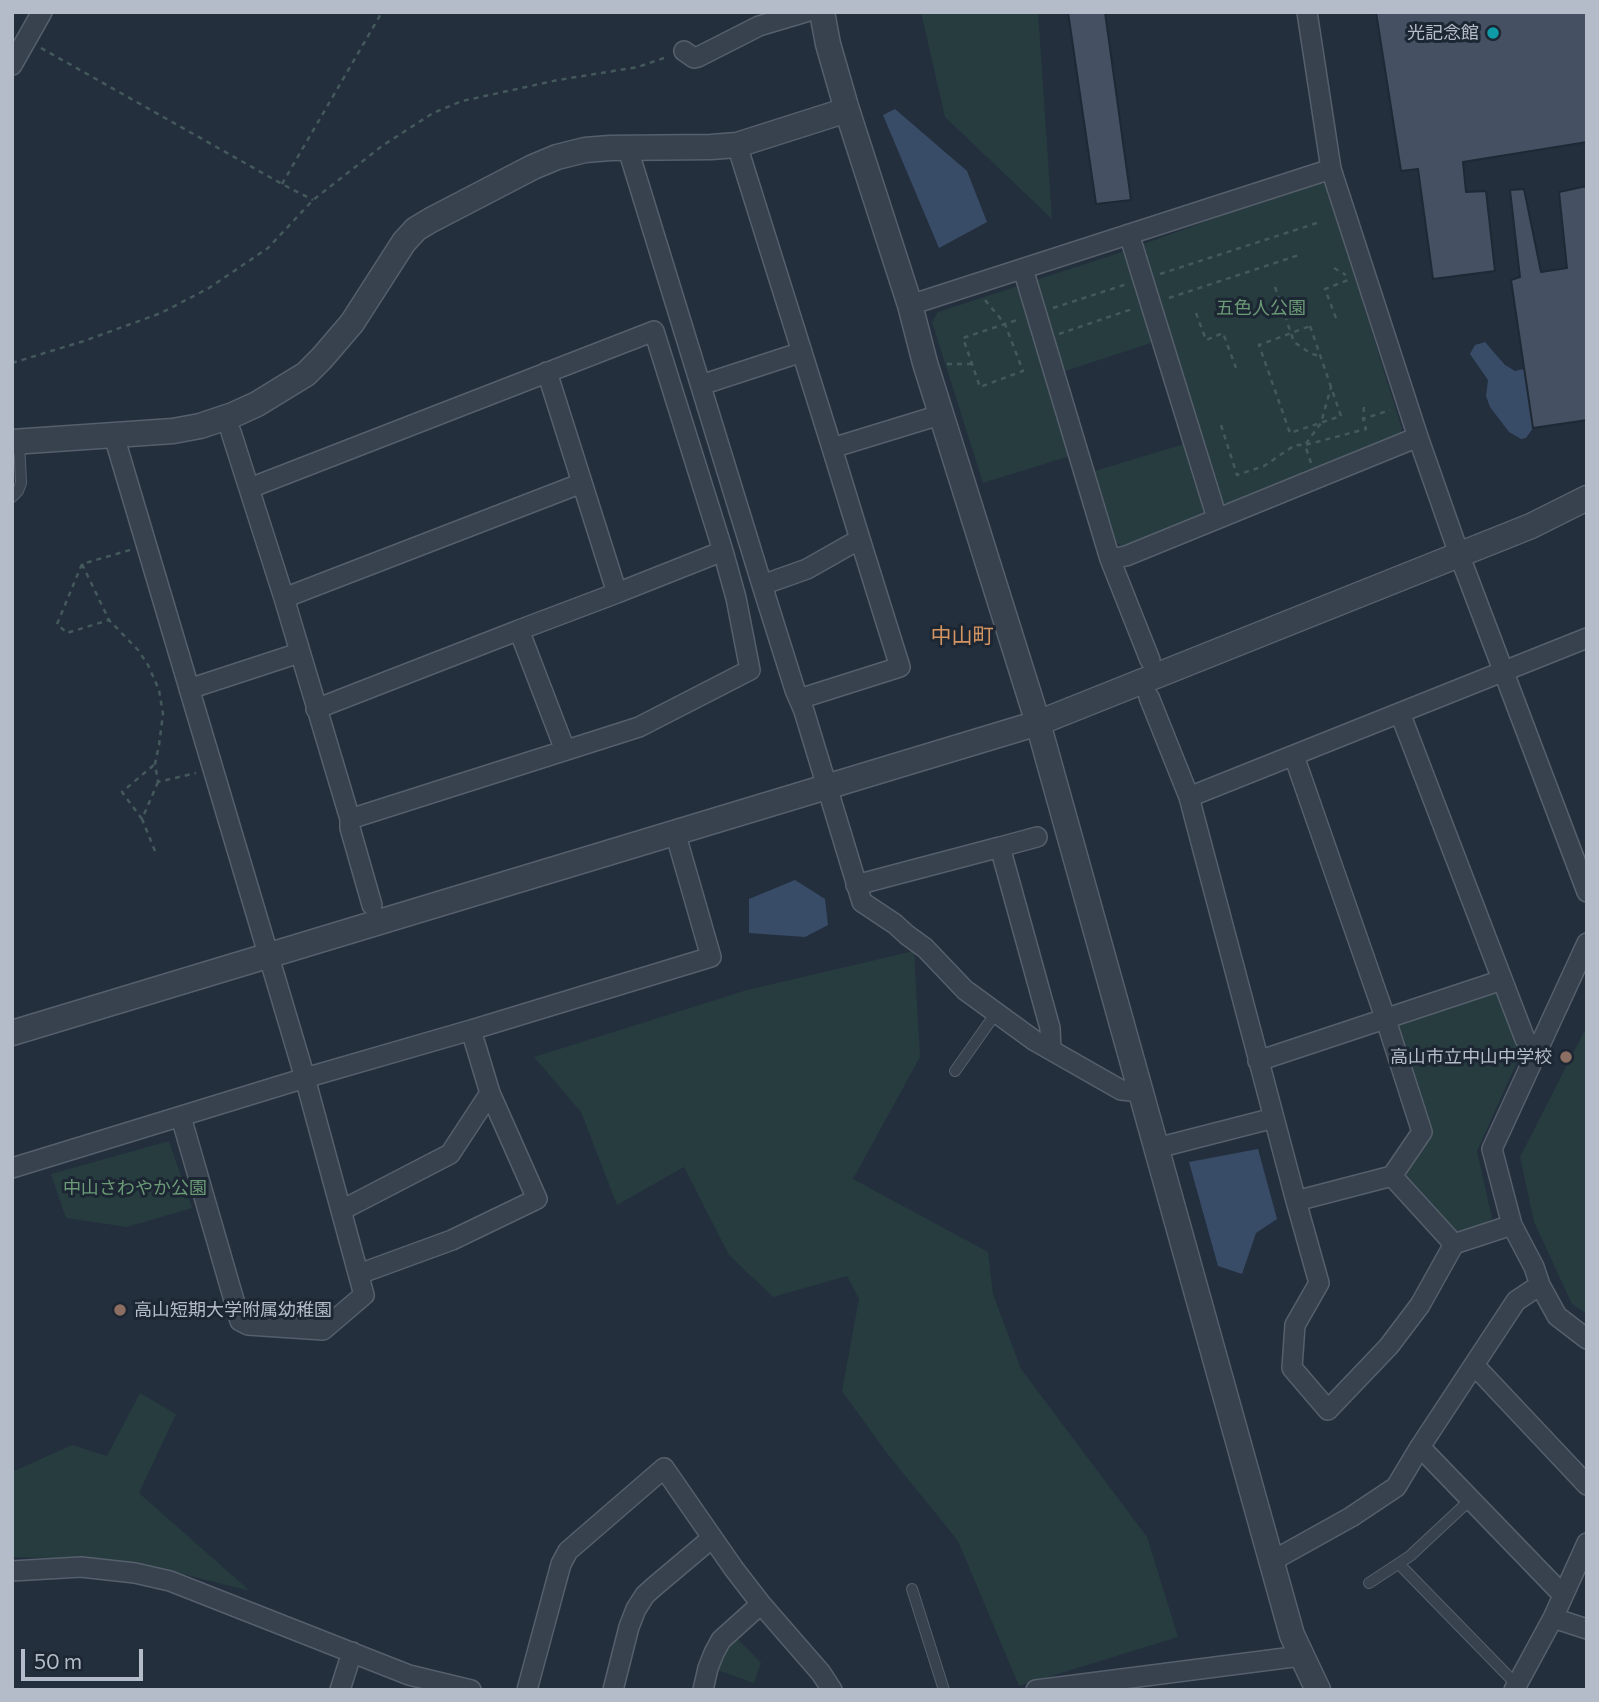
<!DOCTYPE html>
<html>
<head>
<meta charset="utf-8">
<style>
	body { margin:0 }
	#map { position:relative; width:1599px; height:1702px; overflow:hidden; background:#242f3e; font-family:Commissioner,sans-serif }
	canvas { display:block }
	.frame { position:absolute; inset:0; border:14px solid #b4bcc9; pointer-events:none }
	.scale { position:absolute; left:21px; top:1649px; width:122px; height:32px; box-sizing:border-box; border:4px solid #b4bcc9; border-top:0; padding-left:9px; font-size:21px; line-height:24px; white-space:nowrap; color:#b4bcc9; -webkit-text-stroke:5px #1d2633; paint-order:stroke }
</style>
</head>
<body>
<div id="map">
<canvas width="1599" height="1702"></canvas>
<div class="frame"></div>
<div class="scale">50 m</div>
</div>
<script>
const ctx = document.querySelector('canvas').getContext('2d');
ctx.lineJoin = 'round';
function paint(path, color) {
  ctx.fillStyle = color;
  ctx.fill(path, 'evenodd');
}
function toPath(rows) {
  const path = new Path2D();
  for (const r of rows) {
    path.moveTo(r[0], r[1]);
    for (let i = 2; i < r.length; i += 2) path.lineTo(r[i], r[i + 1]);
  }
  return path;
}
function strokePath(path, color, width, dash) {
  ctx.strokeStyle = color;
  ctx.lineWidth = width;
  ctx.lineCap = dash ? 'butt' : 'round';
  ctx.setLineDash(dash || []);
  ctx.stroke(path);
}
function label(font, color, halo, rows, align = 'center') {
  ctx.font = font + ' Commissioner,"Noto Sans JP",sans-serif';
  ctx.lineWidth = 6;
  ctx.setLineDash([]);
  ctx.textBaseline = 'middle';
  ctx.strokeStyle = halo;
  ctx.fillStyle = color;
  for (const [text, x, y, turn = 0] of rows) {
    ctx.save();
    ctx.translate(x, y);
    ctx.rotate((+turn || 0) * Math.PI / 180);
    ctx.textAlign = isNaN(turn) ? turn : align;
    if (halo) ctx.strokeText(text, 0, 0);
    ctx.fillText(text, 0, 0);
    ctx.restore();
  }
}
paint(toPath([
	[921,12,1038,12,1052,219,945,117],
	[1317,181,1326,185,1402,429,1400,435,1227,505,1221,501,1166,338,1050,376,1073,455,983,483,932,322,938,312,1116,254],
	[1184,444,1205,510,1201,515,1123,547,1116,542,1095,471],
	[914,951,920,1057,853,1179,988,1252,993,1294,1021,1369,1147,1537,1178,1637,1019,1686,958,1541,886,1452,842,1391,859,1299,847,1276,773,1297,729,1255,684,1167,617,1205,581,1112,534,1057,747,990],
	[1493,991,1499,994,1519,1049,1518,1060,1477,1151,1492,1218,1489,1224,1460,1234,1452,1231,1405,1179,1406,1170,1431,1131,1398,1032,1400,1023],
	[1587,1026,1587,1314,1572,1304,1534,1222,1520,1157],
	[169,1141,192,1208,127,1227,66,1218,51,1174],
	[140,1393,176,1414,139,1493,250,1591,151,1566,104,1560,12,1557,12,1472,72,1445,107,1456],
	[736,1637,761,1663,754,1683,717,1670,720,1658]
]), '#263c3f');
paint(toPath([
	[895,109,967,171,987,222,939,248,883,115],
	[1485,342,1505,365,1515,371,1524,369,1533,428,1526,438,1521,439,1509,432,1490,407,1486,396,1488,380,1470,354,1475,345],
	[795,880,825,899,828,925,805,937,749,933,749,899],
	[1258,1149,1277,1219,1256,1233,1242,1274,1218,1266,1189,1162]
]), '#394c67');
const building = toPath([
	[1068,12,1105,12,1131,200,1096,204,1068,12],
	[1376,12,1587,12,1587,142,1463,162,1466,192,1486,191,1495,271,1433,279,1418,169,1401,171,1376,12],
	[1587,186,1587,420,1533,428,1511,280,1520,277,1510,190,1524,189,1541,272,1567,268,1559,192,1587,186]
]);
paint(building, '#455162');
strokePath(building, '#1f2835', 2);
const service = toPath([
	[12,497,18,491,21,483,19,441],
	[955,1071,996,1013],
	[1399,1564,1517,1685],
	[1369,1583,1410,1556,1471,1499],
	[912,1589,944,1690]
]);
const minor = toPath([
	[1307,12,1331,169,1418,437,1459,554,1587,892],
	[684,51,694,58,698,57,759,26,806,12],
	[12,65,42,12],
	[737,145,832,448,943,414],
	[627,146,762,585,795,690,804,711,862,902,895,924,907,935,925,948,965,990,1035,1041,1121,1090,1141,1092],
	[1129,234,1217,518],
	[1023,269,1110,559,1126,556,1418,437],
	[910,305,1331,169],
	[547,372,617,593,519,630,565,750],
	[701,385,802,352],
	[231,432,284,598,350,819,350,828,372,905],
	[114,436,305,1078,364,1295,323,1330,248,1325,240,1321,181,1117],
	[250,488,654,331,723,551,736,598,750,670,639,727,350,819],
	[1110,559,1150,660],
	[762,585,807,569,860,539,832,448],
	[617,593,723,551],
	[284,598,582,483],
	[189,689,299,653],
	[1149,697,1189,797],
	[799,699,900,667,860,539],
	[316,709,519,630],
	[1400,713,1525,1039,1538,1051],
	[1294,756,1386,1020,1422,1132,1392,1176],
	[1000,847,1037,837],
	[856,885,1000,847,1050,1028,1051,1050],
	[1587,943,1492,1149,1512,1225,1534,1267,1540,1285,1557,1316,1587,1339],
	[1258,1061,1502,980],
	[1157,1148,1274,1118],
	[12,1168,305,1078,471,1030],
	[1296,1201,1319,1283,1295,1325,1292,1368,1328,1410,1389,1346,1420,1305,1454,1244],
	[342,1210,450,1154,490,1093,471,1030,711,957,675,832],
	[1512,1225,1454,1244,1392,1176,1296,1201,1189,797,1587,638],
	[359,1274,452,1240,537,1199,490,1093],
	[1474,1365,1587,1485],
	[1420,1447,1563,1595],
	[1272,1561,1351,1517,1396,1487,1420,1447,1516,1301,1540,1285],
	[12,1571,81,1567,135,1573,170,1581,409,1675,471,1690],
	[1553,1618,1587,1629],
	[340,1690,352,1652],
	[527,1690,561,1564,568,1551,664,1468,734,1569,761,1604,821,1673,832,1690],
	[613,1690,629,1627,636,1609,645,1595,655,1586,712,1538],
	[703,1690,708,1668,714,1653,721,1640,761,1604],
	[1036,1690,1301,1656],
	[1514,1690,1553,1618,1587,1543]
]);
const tertiary = toPath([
	[822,12,828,44,847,110,910,305,925,363,1038,723,1292,1635,1318,1690],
	[12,442,173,431,200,426,233,415,257,404,306,374,322,358,352,323,404,242,416,229,431,220,533,167,557,157,585,150,610,148,711,147,737,145,847,110],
	[12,1033,1038,723,1531,526,1587,498]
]);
strokePath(service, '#565f6c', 12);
strokePath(minor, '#565f6c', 22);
strokePath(tertiary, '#565f6c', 27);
strokePath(toPath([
	[41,48,282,184,313,200],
	[282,184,382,12],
	[1334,268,1346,275],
	[1160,274,1320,222],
	[1275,287,1294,342,1310,353,1321,357],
	[1169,298,1302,254],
	[985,300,1005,324,1023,371,980,387,963,338,1020,319],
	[1053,308,1127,284],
	[1196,313,1206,340,1223,333,1236,368],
	[1336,318,1325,289,1348,280],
	[1310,326,1341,416,1290,433,1259,345,1310,326],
	[1059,334,1132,309],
	[12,363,84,341,161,313,209,288,268,248,313,200,382,146,433,113,462,101,558,80,638,67,667,57],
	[947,364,972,364],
	[1364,407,1363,419,1390,410],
	[1221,425,1237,475,1264,466,1295,445,1305,445,1321,423,1331,387],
	[1311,463,1305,445,1366,429,1363,419],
	[130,550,82,564,109,620,138,650,148,665,159,690,163,714,159,745,155,764,158,782,196,773],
	[82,564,57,624,67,633,109,620],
	[142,819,122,792,155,764],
	[155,851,142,819,158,782]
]), '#44595c', 2.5, [5, 5]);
strokePath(service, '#38414e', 10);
strokePath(minor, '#38414e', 19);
strokePath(tertiary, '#38414e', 24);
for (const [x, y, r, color] of [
	[1493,33,7,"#0f9aa8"],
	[1566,1057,7,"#8d6e63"],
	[120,1310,7,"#8d6e63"]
]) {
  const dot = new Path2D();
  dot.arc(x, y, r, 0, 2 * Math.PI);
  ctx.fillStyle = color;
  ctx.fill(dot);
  strokePath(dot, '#1d2633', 2.5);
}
label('18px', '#b4bcc9', '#1d2633', [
	["光記念館",1479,33],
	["高山市立中山中学校",1552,1057],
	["高山短期大学附属幼稚園",134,1310,"left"]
], 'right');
label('18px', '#6b9a76', '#1d2633', [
	["五色人公園",1261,308],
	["中山さわやか公園",135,1188]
]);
label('21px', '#d59563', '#1d2633', [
	["中山町",962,636]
]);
</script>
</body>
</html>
